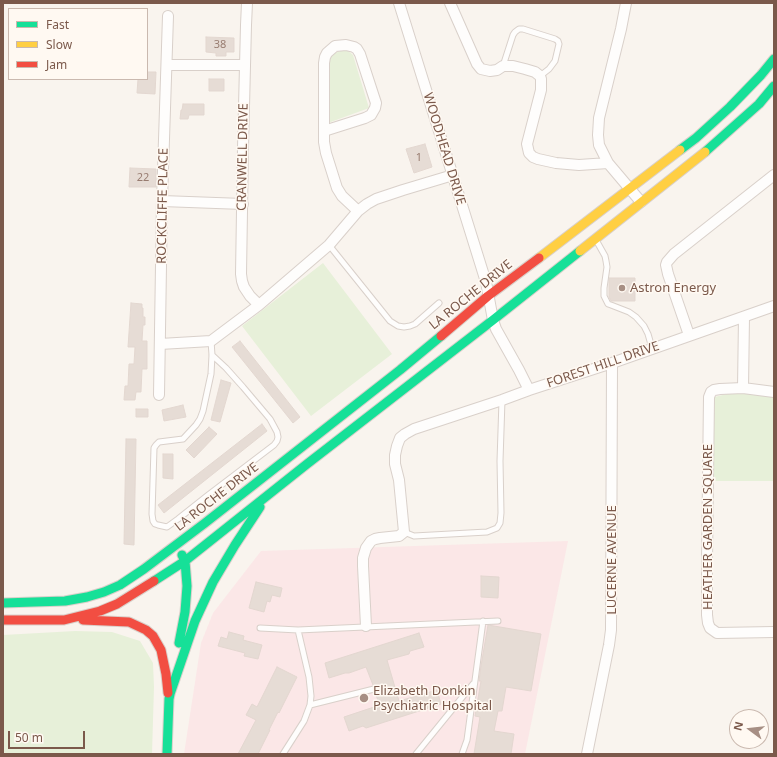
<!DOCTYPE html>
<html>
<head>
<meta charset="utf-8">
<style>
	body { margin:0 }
	#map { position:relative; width:777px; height:757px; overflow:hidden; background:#f9f4ee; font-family:"Noto Sans",sans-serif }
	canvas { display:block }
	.frame { position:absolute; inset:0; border:4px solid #7b594b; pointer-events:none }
	.legend { position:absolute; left:8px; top:8px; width:140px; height:72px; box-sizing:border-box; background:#fff9f2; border:1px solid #cab9af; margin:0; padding:5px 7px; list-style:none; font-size:12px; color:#7b594b }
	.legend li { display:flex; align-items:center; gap:8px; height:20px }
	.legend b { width:20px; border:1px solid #cab9af }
	.north { position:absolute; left:729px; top:709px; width:40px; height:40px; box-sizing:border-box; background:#fff9f2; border:1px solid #cab9af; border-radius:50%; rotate:285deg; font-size:11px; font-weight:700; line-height:16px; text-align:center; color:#7b594b }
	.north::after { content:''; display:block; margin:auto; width:14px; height:18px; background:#a78f84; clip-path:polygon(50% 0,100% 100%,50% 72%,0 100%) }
	.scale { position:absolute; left:8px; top:731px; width:77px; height:18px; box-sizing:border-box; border:2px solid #7b594b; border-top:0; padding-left:5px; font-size:12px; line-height:14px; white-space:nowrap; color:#7b594b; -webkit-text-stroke:3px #fff9f2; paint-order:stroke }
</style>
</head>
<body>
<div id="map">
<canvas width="777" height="757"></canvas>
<div class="frame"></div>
<ul class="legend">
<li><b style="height:5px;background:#16e098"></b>Fast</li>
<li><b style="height:5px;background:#ffcf43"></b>Slow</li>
<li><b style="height:5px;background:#f24e42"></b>Jam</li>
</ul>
<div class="north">N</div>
<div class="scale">50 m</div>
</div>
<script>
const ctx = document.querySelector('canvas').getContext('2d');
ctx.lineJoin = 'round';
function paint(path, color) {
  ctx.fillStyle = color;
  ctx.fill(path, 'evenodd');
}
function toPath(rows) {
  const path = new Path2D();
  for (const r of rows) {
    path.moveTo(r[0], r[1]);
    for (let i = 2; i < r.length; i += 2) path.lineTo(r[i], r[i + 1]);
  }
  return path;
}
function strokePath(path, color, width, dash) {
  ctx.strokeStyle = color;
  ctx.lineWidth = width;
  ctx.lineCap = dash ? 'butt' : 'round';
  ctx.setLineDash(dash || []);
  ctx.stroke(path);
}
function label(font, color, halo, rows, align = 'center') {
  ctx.font = font + ' "Noto Sans",sans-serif';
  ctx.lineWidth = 3;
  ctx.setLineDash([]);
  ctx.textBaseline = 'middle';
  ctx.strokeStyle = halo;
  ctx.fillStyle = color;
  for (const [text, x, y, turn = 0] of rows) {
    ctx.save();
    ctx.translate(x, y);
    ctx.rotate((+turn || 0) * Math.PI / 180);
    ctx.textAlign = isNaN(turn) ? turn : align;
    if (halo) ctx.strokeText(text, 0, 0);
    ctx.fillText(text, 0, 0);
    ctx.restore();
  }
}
paint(toPath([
	[568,541,525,754,184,754,201,643,213,613,261,551]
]), '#fbe7e7');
paint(toPath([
	[346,49,353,55,369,108,328,123,329,55],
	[323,263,392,354,311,416,242,326],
	[742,390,774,396,774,481,709,481,711,398],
	[75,631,112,632,140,641,153,663,154,687,152,754,3,754,3,635]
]), '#e7f0d9');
const building = toPath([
	[206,37,234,38,234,52,226,52,226,56,216,56,216,53,206,52,206,37],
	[147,72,156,72,155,94,137,93,138,79,147,79,147,72],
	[209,79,224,79,224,91,209,91,209,79],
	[183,104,204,104,204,115,189,115,188,119,180,119,181,110,182,110,183,104],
	[425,144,432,167,414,173,406,149,425,144],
	[130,168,156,169,156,187,129,187,130,168],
	[609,278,635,278,635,301,611,301,609,297,609,278],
	[131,303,142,304,142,308,143,308,143,317,145,317,145,325,143,325,142,341,147,341,147,369,142,369,141,392,136,392,135,400,124,400,125,386,128,386,129,364,134,364,135,347,128,347,131,303],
	[240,341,300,417,293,423,232,347,240,341],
	[221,380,231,383,220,422,211,420,221,380],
	[183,405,186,417,164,421,162,410,183,405],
	[136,409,148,409,148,417,136,417,136,409],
	[262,424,267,431,164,513,158,505,262,424],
	[209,427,217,434,194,458,186,450,209,427],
	[126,439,136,439,134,545,124,544,126,439],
	[163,454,173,454,173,479,163,478,163,454],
	[481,576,499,577,498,598,481,597,481,576],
	[256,582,282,588,280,597,272,595,270,602,267,601,264,612,249,608,256,582],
	[488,625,541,634,531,691,506,687,502,711,498,711,494,731,514,734,511,754,474,754,480,717,475,716,481,681,479,681,481,666,488,625],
	[229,632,244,636,243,640,262,645,258,659,244,656,245,653,218,646,221,637,227,639,229,632],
	[419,633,424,647,410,651,409,654,387,660,399,701,437,690,441,704,366,728,363,726,349,731,344,717,380,705,375,693,378,690,378,688,375,685,373,685,366,667,349,673,345,673,329,678,325,663,419,633],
	[277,667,297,677,279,713,278,712,269,730,270,730,258,754,238,754,256,720,246,715,252,704,257,707,277,667]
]);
paint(building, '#e6dcd5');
strokePath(building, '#e3d7d0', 1);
const lane = toPath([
	[503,66,513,35,515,32,519,29,523,29,555,39,558,41,559,44,555,61,549,69,540,76],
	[596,240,605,256,606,261,607,267,604,288,604,296,608,304,611,305,629,312,636,317,644,326,648,334,652,348],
	[329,245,390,321,398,326,404,327,410,326,415,324,439,303],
	[211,341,212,355,211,374,203,411,200,419,196,425,183,439,159,442,156,445,154,448,152,514,153,521,155,524,158,525,167,527,178,519,207,496,274,445,277,441,278,437,277,432,270,419,243,387,226,368,212,355],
	[404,532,414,536,487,532,497,528,500,523,501,513,500,461,502,400],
	[260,628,298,630,498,621],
	[310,705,374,689],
	[283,754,304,721,310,705,311,696,309,677,298,630],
	[416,754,473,684],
	[462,754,467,740,483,621]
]);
const street = toPath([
	[247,3,246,25,243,148,241,274,242,281,244,287,250,296,259,305],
	[399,3,486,282,493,320,496,329,519,370,529,390],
	[450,3,477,64,481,69,490,71,497,70,503,66,513,66,525,69,535,72,540,76,541,79,541,90,527,144,529,153,533,157,538,159,556,163,579,165,608,163],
	[626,3,621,29,599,118,598,135,599,145,608,163,641,202],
	[167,65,245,65],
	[324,131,365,118,371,115,375,108,376,103,374,97,360,54,357,49,354,47,346,45,335,46,327,53,325,57,324,63,324,142,326,153,337,188,342,196,358,211],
	[162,201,243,204],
	[689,335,668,274,666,265,667,262,674,254,774,175],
	[160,344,211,341,259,305,329,245,358,211,367,204,376,199,403,190,453,175],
	[743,388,744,317],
	[774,392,743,388,720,389,714,390,711,392,709,397,707,562,707,615,708,623,710,628,717,633,774,632],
	[159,395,162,201,168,16],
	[366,626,363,566,363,558,366,548,371,541,375,539,380,538,399,536,404,532,399,480,395,464,395,455,397,446,400,438,405,434,414,429,502,400,529,390,612,363,774,306],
	[587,754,609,645,611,630,612,363]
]);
const fast = toPath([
	[680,150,696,138,730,107,761,75,774,59],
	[705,152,759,104,774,86],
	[154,581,185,561,307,464,493,320,580,251],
	[3,603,65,601,87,597,104,592,120,585,144,569,205,523,400,370,441,336],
	[179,643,185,612,187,586,185,561,182,555],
	[170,694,195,621,213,582,235,545,260,507],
	[167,754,169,699,172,685]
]);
const slow = toPath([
	[580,251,705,152],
	[539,258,680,150]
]);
const jam = toPath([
	[441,336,488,296,539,258],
	[3,620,64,620,100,611,117,604,154,581],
	[83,620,129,622,146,630,153,636,161,650,166,674,168,693]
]);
strokePath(lane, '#d9d0ca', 7);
strokePath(street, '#d9d0ca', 12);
strokePath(fast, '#d9d0ca', 11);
strokePath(slow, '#d9d0ca', 11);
strokePath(jam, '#d9d0ca', 11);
strokePath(lane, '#fefdfc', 5);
strokePath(street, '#fefdfc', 10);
strokePath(fast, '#16e098', 9);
strokePath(slow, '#ffcf43', 9);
strokePath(jam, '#f24e42', 9);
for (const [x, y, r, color] of [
	[622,288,4,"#a78f84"],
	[364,698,5,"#a78f84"]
]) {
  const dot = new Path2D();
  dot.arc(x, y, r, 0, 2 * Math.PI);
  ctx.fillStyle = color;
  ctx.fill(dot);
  strokePath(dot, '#fff9f2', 1.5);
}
label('11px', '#987c70', null, [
	["38",220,45],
	["1",419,158],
	["22",143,178]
]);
label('13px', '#7b594b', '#fff9f2', [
	["WOODHEAD DRIVE",444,149,73],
	["CRANWELL DRIVE",243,157,-89],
	["ROCKCLIFFE PLACE",163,206,-89],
	["LA ROCHE DRIVE",471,295,-39],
	["FOREST HILL DRIVE",603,365,-19],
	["LA ROCHE DRIVE",217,497,-38],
	["HEATHER GARDEN SQUARE",708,527,-90],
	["LUCERNE AVENUE",612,560,-90]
]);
label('13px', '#7b594b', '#fff9f2', [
	["Astron Energy",630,288],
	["Elizabeth Donkin",373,691],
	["Psychiatric Hospital",373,706]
], 'left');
</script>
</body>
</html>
